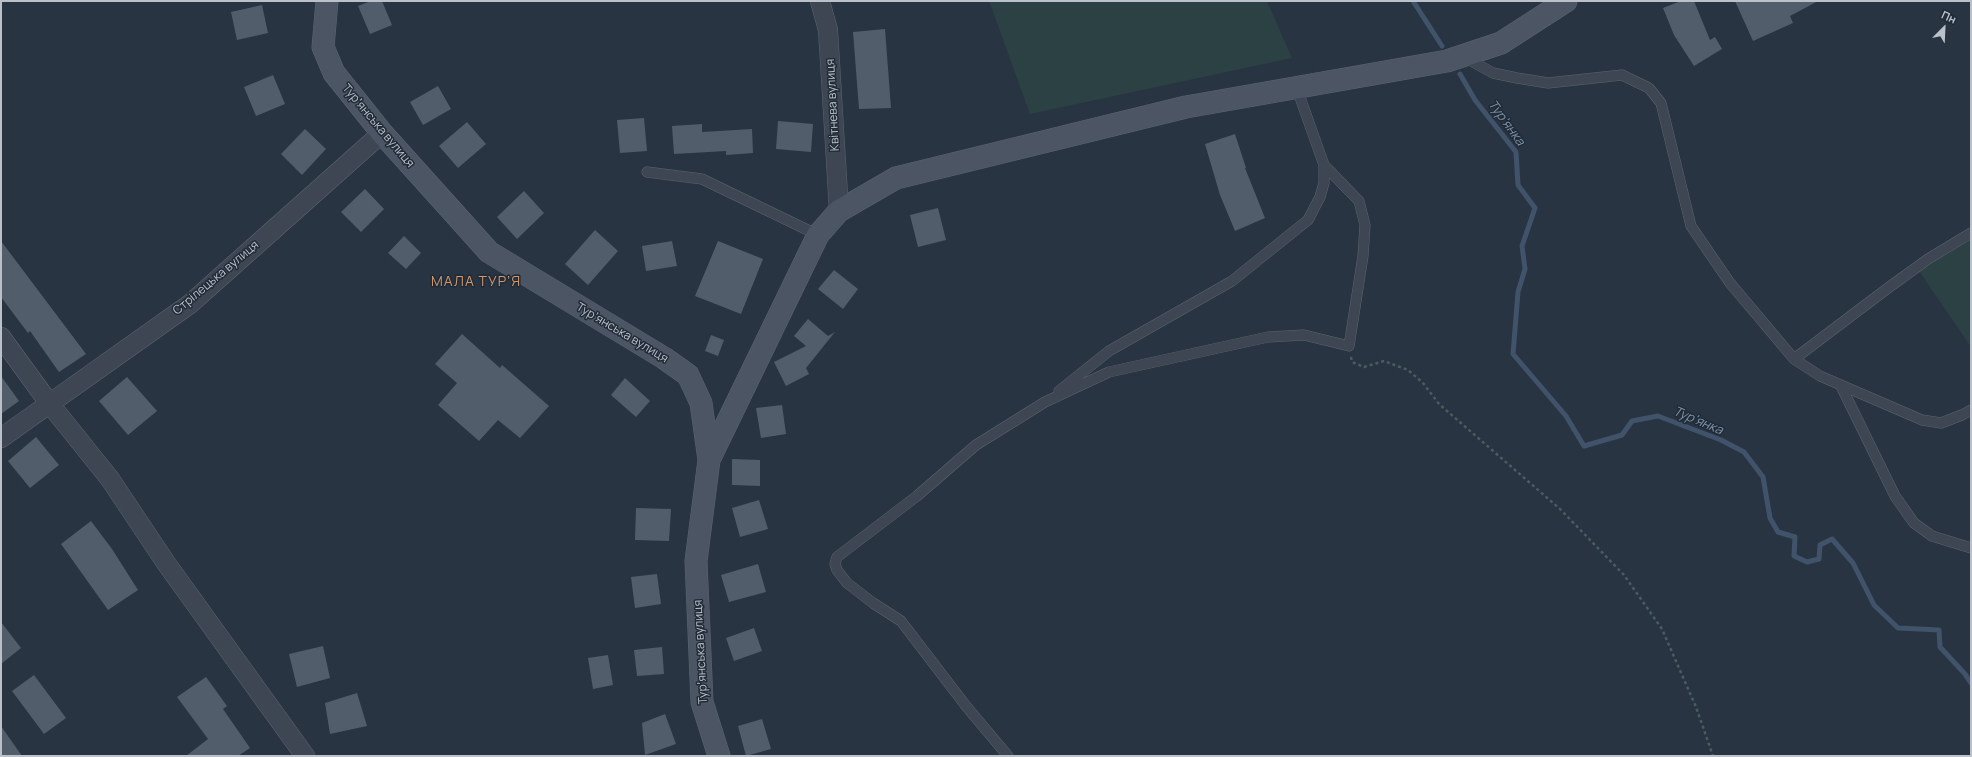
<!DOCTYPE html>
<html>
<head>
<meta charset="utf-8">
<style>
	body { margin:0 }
	#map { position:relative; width:1972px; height:757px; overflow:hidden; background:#293442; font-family:Manrope,sans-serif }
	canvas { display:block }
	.frame { position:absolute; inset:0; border:2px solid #bac1cb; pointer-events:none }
	.north { position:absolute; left:1924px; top:8px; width:40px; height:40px; -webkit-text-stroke:3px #212b37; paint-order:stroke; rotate:24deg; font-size:11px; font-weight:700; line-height:16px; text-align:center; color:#bac1cb }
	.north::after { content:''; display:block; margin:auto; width:14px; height:18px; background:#bac1cb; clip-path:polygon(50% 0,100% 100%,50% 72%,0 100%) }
</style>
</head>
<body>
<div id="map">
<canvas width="1972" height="757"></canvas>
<div class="frame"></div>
<div class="north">Пн</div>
</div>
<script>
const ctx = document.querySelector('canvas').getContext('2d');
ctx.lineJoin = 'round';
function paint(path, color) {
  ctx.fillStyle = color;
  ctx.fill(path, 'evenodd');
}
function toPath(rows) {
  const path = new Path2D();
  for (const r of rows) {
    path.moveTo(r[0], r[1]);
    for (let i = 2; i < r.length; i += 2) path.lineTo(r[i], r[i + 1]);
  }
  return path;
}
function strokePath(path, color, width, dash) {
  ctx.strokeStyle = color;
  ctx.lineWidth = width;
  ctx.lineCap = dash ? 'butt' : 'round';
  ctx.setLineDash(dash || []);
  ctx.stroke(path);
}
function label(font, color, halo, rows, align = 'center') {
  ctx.font = font + ' Manrope,sans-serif';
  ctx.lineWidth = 3;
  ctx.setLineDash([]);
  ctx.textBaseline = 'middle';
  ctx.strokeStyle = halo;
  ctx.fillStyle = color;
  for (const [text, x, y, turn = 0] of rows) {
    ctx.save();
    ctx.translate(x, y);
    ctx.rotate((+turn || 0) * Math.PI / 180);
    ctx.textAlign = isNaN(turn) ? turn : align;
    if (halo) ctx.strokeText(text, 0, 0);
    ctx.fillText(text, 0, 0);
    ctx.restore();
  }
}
paint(toPath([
	[989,1,1267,1,1292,58,1030,114],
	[1971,239,1971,347,1919,271]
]), '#2b4143');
strokePath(toPath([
	[1413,1,1442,46],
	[1460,74,1475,100,1516,152,1518,185,1535,208,1522,246,1525,269,1518,292,1513,354,1566,416,1584,446,1622,435,1632,421,1658,416,1721,440,1744,452,1763,477,1770,518,1778,532,1795,537,1794,556,1807,562,1819,559,1820,545,1832,539,1853,563,1874,605,1898,628,1939,630,1940,647,1965,674,1971,683]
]), '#40536a', 5);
paint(toPath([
	[371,1,382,1,392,25,370,34,358,6],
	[1681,1,1694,1,1710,40,1715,37,1722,49,1694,66,1674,35,1663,8],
	[1735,1,1818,1,1790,16,1793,23,1753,41],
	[262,5,268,33,237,40,231,12],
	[885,29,891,108,859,109,853,32],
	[273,75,285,104,256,116,244,87],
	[438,86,451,109,423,125,410,102],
	[644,118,647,151,620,153,617,120],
	[778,121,813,124,811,152,776,149],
	[467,122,486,144,458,168,439,146],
	[702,124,702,132,752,129,753,153,726,155,726,151,674,154,672,126],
	[305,129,326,149,302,175,281,154],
	[1235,134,1246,168,1245,168,1265,218,1235,231,1220,195,1205,144],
	[365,189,384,209,361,232,341,212],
	[524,191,544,213,517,239,497,217],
	[938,208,946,240,918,247,910,215],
	[595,230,618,251,588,285,565,264],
	[404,236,421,253,406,269,388,253],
	[1,241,86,354,59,372,30,331,28,333,1,297],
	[672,241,677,266,646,271,642,246],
	[718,241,763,259,741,314,695,296],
	[834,270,858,289,843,309,818,289],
	[808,319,828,336,835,332,806,368,809,374,786,386,774,362,806,346,794,336],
	[462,334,500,368,502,365,549,406,520,438,498,420,479,441,438,405,457,383,435,364],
	[711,335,724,340,718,356,705,351],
	[1,376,19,401,1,414],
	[127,377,157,411,128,435,99,401],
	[625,378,650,401,636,417,611,395],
	[782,405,786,434,761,438,756,408],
	[36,437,59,465,30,488,8,461],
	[732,459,760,460,760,486,732,485],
	[759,500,768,529,740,537,732,508],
	[636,508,671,509,669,541,635,540],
	[91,521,112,549,138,590,108,610,61,544],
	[758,564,766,592,729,602,721,575],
	[657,574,661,604,635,608,631,577],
	[1,622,21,648,1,664],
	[754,628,762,651,734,661,726,638],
	[323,646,330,678,297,687,289,654],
	[662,647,664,674,637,676,634,650],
	[608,655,613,685,593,689,588,658],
	[34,675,66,718,44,734,12,691],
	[206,677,227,706,223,709,250,748,238,756,186,756,208,739,177,697],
	[357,693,367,726,330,734,325,703],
	[665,714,676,744,645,755,642,723],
	[762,719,771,749,746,756,738,726],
	[1,726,22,756,1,756]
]), '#525d6c');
const lane = toPath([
	[1464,57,1493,73,1517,78,1548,83,1622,75,1649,88,1661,103,1691,226,1730,283,1794,359,1820,376,1922,420,1941,423,1962,415,1971,410],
	[647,172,702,179,818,235],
	[1794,359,1888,288,1928,259,1971,233],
	[1841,386,1895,496,1914,523,1932,536,1971,548],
	[1059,391,1109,351,1232,281,1308,220,1320,197,1324,183,1324,165,1296,86],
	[1008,756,966,706,901,621,873,603,847,583,837,570,835,564,837,557,917,496,976,445,1045,402,1109,372,1268,337,1304,335,1349,346,1363,256,1365,225,1359,201,1324,165]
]);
const street = toPath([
	[820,1,828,30,839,211],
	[1,337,49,403,110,479,166,563,305,756],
	[1,438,190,304,382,133]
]);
const secondary = toPath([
	[327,1,323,47,334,73,382,133,489,252,664,358,688,375,701,403,709,460,696,561,702,702,719,756],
	[709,460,818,235,839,211,896,178,1186,107,1447,61,1501,43,1566,1]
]);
strokePath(lane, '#5b646f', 11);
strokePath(street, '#5b646f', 20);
strokePath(secondary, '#5b646f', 23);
strokePath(toPath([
	[1351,357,1352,362,1364,367,1384,361,1408,370,1423,383,1439,404,1560,509,1624,575,1662,629,1696,707,1713,756]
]), '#495d5f', 2.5, [3, 3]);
strokePath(lane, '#3d4652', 10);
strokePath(street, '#3d4652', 19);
strokePath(secondary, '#4b5564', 22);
label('12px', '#bac1cb', '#212b37', [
	["Квітнева вулиця",833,105,-93],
	["Турʼянська вулиця",378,126,50],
	["Стрілецька вулиця",216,278,-40],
	["Турʼянська вулиця",622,333,31],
	["Турʼянська вулиця",701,652,-93]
]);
label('italic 13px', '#7c93ac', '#212b37', [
	["Тур'янка",1506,123,54],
	["Тур'янка",1698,421,23]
]);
ctx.letterSpacing = '1px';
label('14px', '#d1976f', '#212b37', [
	["МАЛА ТУР’Я",476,282]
]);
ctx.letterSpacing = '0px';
</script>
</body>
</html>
